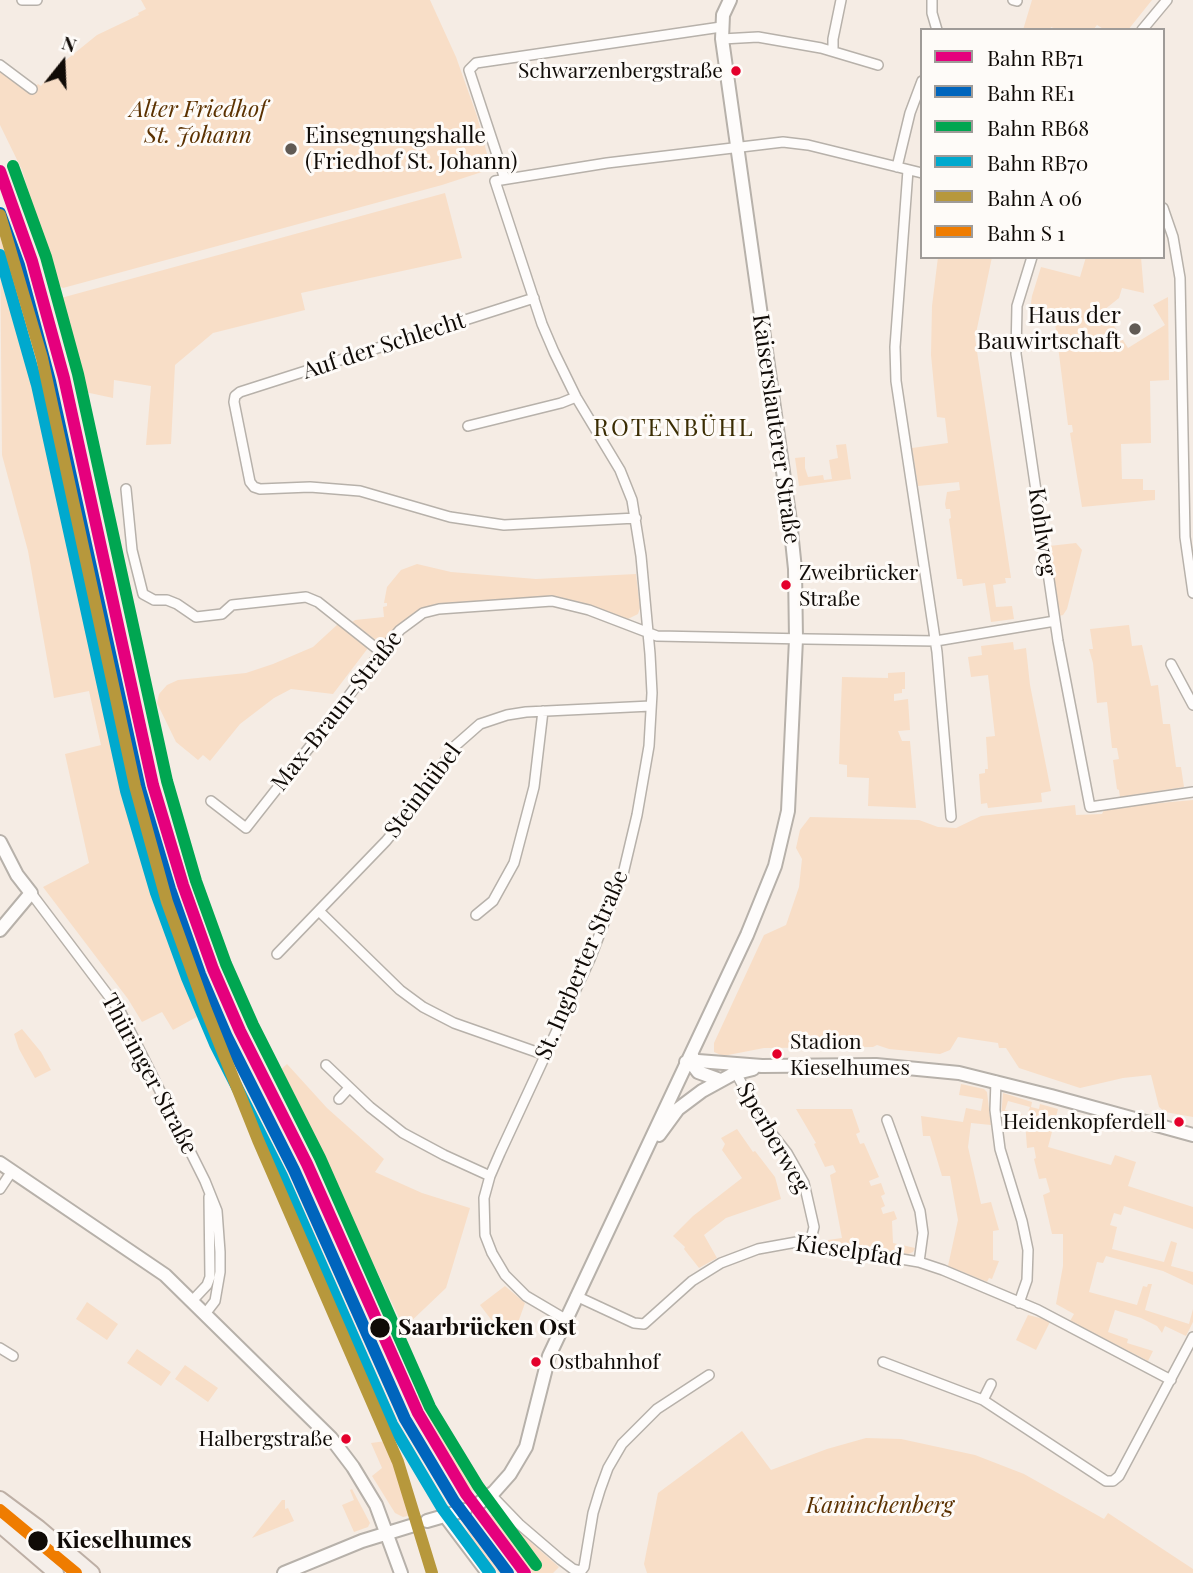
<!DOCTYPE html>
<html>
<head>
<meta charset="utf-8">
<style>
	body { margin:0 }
	#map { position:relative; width:1193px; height:1573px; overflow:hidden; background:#f5ece4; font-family:"Playfair Display",serif }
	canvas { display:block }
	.legend { position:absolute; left:920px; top:28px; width:245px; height:231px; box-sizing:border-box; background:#fefbf8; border:2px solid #9f9b98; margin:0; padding:9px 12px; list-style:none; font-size:21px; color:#100b07 }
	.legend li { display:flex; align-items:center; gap:14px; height:35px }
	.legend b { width:35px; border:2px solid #9f9b98 }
	.north { position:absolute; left:28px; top:28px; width:70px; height:70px; -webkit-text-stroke:5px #fefbf8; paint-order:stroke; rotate:18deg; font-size:19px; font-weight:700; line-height:28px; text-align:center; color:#100b07 }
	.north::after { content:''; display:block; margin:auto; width:24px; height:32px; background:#100b07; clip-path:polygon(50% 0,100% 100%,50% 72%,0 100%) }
</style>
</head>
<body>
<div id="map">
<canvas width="1193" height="1573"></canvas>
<ul class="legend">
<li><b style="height:9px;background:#e5007d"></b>Bahn RB71</li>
<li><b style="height:9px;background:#0065bd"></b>Bahn RE1</li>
<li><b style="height:9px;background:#00a651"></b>Bahn RB68</li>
<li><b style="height:9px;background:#00a9ce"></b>Bahn RB70</li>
<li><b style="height:9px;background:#b7983c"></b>Bahn A 06</li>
<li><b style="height:9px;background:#ef7c00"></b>Bahn S 1</li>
</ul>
<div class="north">N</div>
</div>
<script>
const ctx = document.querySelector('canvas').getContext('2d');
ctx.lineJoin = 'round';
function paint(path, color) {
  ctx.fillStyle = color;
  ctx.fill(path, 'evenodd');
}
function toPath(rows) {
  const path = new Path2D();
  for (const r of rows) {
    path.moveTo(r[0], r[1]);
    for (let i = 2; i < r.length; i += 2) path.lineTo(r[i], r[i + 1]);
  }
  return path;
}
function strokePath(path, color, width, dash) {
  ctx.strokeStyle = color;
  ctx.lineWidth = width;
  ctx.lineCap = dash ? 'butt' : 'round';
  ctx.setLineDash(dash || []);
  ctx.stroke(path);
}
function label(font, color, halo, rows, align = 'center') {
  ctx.font = font + ' "Playfair Display",serif';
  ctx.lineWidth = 6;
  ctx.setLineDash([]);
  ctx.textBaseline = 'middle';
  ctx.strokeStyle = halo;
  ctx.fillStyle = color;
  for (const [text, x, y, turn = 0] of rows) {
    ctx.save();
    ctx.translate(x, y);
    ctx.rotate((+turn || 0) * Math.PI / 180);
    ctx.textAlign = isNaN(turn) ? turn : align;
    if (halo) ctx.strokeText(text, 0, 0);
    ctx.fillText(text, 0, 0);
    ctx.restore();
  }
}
paint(toPath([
	[141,0,430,0,456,57,477,116,491,169,442,185,63,288,56,284,22,170,0,125,0,69,29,91,38,84,41,86,55,69,97,35,139,15,138,13,146,9],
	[1032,0,1152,0,1128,30,1105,30,1097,25,1093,30,1059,30,1051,27,1050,30,1023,30],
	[445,193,462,258,301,293,305,310,213,333,175,365,171,444,146,445,151,386,114,380,113,398,85,392,61,298],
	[0,236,51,421,148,858,172,935,202,1014,173,1030,162,1012,142,1022,128,999,43,887,89,863,65,754,101,745,89,691,54,698,28,551,2,455],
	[938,257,992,257,975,338,1011,578,1005,578,1006,583,993,585,996,607,1012,606,1014,619,991,622,985,583,963,586,962,579,957,579,949,519,951,518,950,509,946,509,945,504,947,492,960,490,959,482,918,486,912,448,948,443,945,418,937,417,931,355,932,306],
	[1086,257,1141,257,1144,293,1122,288,1119,298,1104,310,1128,348,1165,325,1153,305,1168,297,1169,380,1150,381,1151,443,1121,444,1122,479,1143,479,1143,490,1155,490,1155,500,1082,507,1070,433,1073,432,1072,425,1068,425,1054,315,1029,317,1032,296,1041,267,1080,277],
	[846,444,851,479,799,486,795,458,805,457,805,468,808,477,823,475,824,480,832,479,829,460,838,458,836,445],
	[1076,543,1082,550,1067,609,1063,615,1059,616,1049,546],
	[417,564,451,572,536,579,636,574,640,608,638,614,628,619,590,605,556,596,435,604,421,609,397,627,387,639,379,642,351,623,355,620,384,617,383,607,387,606,387,603,384,603,387,587,401,570],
	[338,624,368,648,333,694,291,689,274,698,240,724,210,761,203,755,198,760,176,742,157,703,159,694,167,685,178,680,246,673,273,664,313,647],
	[1129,625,1132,646,1142,645,1151,686,1158,685,1163,724,1170,724,1176,767,1181,767,1184,787,1120,797,1119,790,1117,789,1113,760,1119,759,1117,748,1112,748,1107,702,1097,703,1093,663,1089,649,1093,649,1090,629],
	[1013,642,1014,650,1026,648,1030,685,1051,791,1041,793,1042,802,988,808,987,803,981,804,979,774,985,773,985,769,988,769,986,737,995,736,988,675,971,677,968,657,982,655,981,646],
	[905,672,905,689,902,689,902,693,894,694,894,701,908,699,910,730,898,731,902,741,910,741,916,808,868,806,869,778,847,777,847,765,839,764,842,677,888,678,888,673],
	[1193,800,1193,1117,1165,1112,1159,1107,1151,1075,1123,1078,1080,1088,1019,1068,1006,1048,999,1048,998,1043,958,1037,950,1050,940,1054,889,1049,877,1045,873,1047,764,1048,723,1056,714,1052,714,1043,764,935,786,925,799,887,802,859,796,848,800,830,810,817,919,820,938,827,956,828,981,816,1075,805,1076,815,1102,814,1105,808],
	[22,1029,41,1052,51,1070,35,1078,19,1049,14,1034],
	[287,1064,327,1108,384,1159,375,1172,422,1193,470,1208,446,1288,404,1328,340,1194,275,1075],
	[961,1084,984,1089,987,1092,991,1125,971,1123,968,1147,981,1204,991,1202,999,1230,993,1231,993,1260,999,1261,992,1279,989,1278,987,1282,948,1266,958,1220,950,1176,942,1176,930,1136,923,1136,921,1116,963,1122,966,1108,981,1111,983,1099,959,1095],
	[1003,1093,1032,1102,1031,1107,1039,1109,1040,1104,1058,1109,1048,1147,1111,1165,1115,1155,1136,1162,1128,1186,1193,1207,1193,1229,1124,1206,1121,1215,1114,1213,1110,1225,1117,1227,1112,1249,1164,1262,1171,1241,1177,1243,1171,1266,1193,1272,1193,1285,1163,1271,1106,1256,1103,1263,1097,1262,1089,1292,1137,1305,1143,1286,1147,1287,1148,1284,1152,1284,1145,1310,1189,1324,1193,1309,1193,1322,1186,1336,1165,1326,1162,1333,1157,1326,1141,1318,1115,1310,1108,1332,1128,1339,1127,1343,1153,1351,1148,1361,1070,1321,1074,1314,1056,1304,1063,1266,1063,1234,1052,1234,1043,1195,1050,1192,1046,1178,1039,1179,1034,1159,1036,1158,1034,1147,1027,1148,1025,1121,1030,1107,1008,1101,1005,1110,1023,1115,1022,1119,1001,1118],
	[796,1109,852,1109,860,1132,856,1134,860,1144,864,1143,879,1177,869,1181,871,1186,881,1183,885,1194,881,1196,885,1206,881,1208,883,1214,894,1211,897,1219,892,1221,893,1243,915,1248,913,1252,908,1254,861,1246,828,1244,828,1240,842,1238,830,1175,836,1172,833,1165,825,1167,814,1144,816,1143],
	[737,1129,753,1152,755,1151,775,1177,781,1199,726,1218,704,1235,717,1258,699,1268,684,1249,685,1247,673,1236,693,1216,742,1178,722,1150,725,1144,721,1138],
	[505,1286,525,1303,515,1331,506,1327,508,1325,502,1322,496,1326,480,1305],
	[87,1302,118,1324,107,1340,76,1319],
	[1028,1315,1040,1318,1042,1315,1051,1320,1036,1350,1016,1340],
	[137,1349,171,1372,161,1386,127,1363],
	[185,1365,218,1388,208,1402,175,1379],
	[423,1394,426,1403,434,1405,476,1487,470,1493,417,1396],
	[742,1431,771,1470,827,1449,866,1438,901,1439,975,1455,1024,1474,1104,1519,1108,1513,1193,1569,1193,1573,647,1573,644,1564,658,1493],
	[386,1441,409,1504,412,1515,403,1517,395,1513,372,1476,382,1468,371,1443],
	[352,1489,370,1523,368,1527,354,1532,342,1505,354,1500,350,1490],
	[282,1500,285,1500,285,1509,288,1508,294,1521,252,1538],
	[486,1515,500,1515,559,1567,553,1573,532,1573],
	[474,1521,505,1561,514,1573,499,1573,470,1536,467,1529]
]), '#f8dec7');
const street = toPath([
	[22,0,37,0],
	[932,0,932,13,937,30],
	[1013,0,1017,1],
	[1142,30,1167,0],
	[722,39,758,37,821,48,878,65],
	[833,51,833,39,841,0],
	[0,65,32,89],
	[897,167,910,113,922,81],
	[908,170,895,347,896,381,937,652,951,817],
	[505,179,469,70,476,63,721,27],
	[1163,208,1173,237,1180,278,1185,537,1193,593],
	[1032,257,1017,306,1016,354,1058,641,1090,807,1193,792],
	[534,298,240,392,235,396,234,402,250,482,254,487,260,489,310,487,360,491,450,517,504,525,636,518],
	[468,426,561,403,576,397],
	[126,489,132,550,143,594,154,600,167,600,177,604,196,617,222,614,232,605,306,597,318,602,381,652],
	[1171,664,1193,705],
	[211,801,246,828,334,716,381,652,400,630,423,613,439,609,552,601,589,610,657,636,807,639,936,641,1055,621],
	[31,893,120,1011,205,1181,217,1211,220,1252,220,1272,215,1301,205,1314],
	[319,911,400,990,423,1007,454,1023,545,1055],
	[476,915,493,901,514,863,534,787,543,711],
	[277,954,386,841,413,808,455,746,480,724,507,715,526,712,651,706],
	[326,1065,370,1107,403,1133,444,1155,490,1176],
	[736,1073,762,1121,787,1153,804,1183,814,1227,810,1243],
	[996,1081,995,1110,1000,1149,1022,1221,1028,1250,1027,1280,1019,1303],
	[339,1099,349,1088],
	[887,1120,920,1211,923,1233,919,1262],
	[0,1189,12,1171],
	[576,1296,634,1323,644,1324,692,1281,721,1263,758,1249,802,1241,823,1250,860,1252,919,1262,943,1270,1038,1310,1171,1380],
	[192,1301,207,1285,210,1277,209,1197],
	[565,1319,526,1296,505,1275,492,1253,485,1235,484,1198,490,1176,500,1153,590,959,623,874,637,815,649,746,652,693,650,654,641,556,632,500,620,470,576,397,554,352,542,324,495,181,607,163,783,142,808,145,922,173],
	[0,1348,13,1356],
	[883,1362,983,1400,1106,1481,1113,1481,1119,1476,1193,1337],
	[983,1400,991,1384],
	[491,1495,519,1524,561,1560,573,1569,581,1571,584,1567,593,1513,600,1490,608,1468,622,1444,657,1409,709,1375]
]);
const secondary = toPath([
	[0,842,17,875,31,893,0,930],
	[692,1055,695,1068,698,1072,720,1080],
	[686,1062,698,1061,762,1066,876,1065,959,1073,1051,1096,1193,1135],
	[659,1135,678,1109,702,1091,733,1074,753,1069],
	[0,1163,165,1275,331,1438,353,1467,376,1505,401,1573],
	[478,1504,494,1492,510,1474,526,1447,549,1356,747,935,775,866,788,811,796,639,795,569,790,521,722,39,723,15,730,0],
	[445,1516,488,1573],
	[427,1521,465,1510],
	[284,1573,362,1541,414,1525]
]);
const primary = toPath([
	[0,1499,39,1528,92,1573],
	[0,1525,56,1573]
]);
strokePath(street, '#b7b1aa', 12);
strokePath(secondary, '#b7b1aa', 16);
strokePath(primary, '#bdafa5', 18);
strokePath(street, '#fefcfb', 9);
strokePath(secondary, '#fefcfb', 12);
strokePath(primary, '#f5efea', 14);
strokePath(toPath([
	[0,171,32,261,64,378,153,785,183,885,213,969,240,1031,307,1164,418,1413,466,1494,525,1573]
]), '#e5007d', 12);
strokePath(toPath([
	[0,213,19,265,50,381,140,789,170,889,200,974,227,1037,294,1170,405,1419,454,1501,508,1573]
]), '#0065bd', 12);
strokePath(toPath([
	[13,166,46,257,78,374,167,781,196,881,226,964,253,1025,320,1158,430,1407,478,1486,536,1565]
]), '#00a651', 12);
strokePath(toPath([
	[0,255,37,385,126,791,156,893,187,978,215,1044,282,1176,392,1424,442,1508,490,1573]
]), '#00a9ce', 12);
strokePath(toPath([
	[0,215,42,358,135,786,167,902,206,1010,258,1140,398,1462,432,1573]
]), '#b7983c', 12);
strokePath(toPath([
	[0,1510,76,1573]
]), '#ef7c00', 12);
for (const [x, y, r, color] of [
	[736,71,6,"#e4002b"],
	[291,149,7,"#605a54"],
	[1135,329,7,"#605a54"],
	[786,585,6,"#e4002b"],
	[777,1054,6,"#e4002b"],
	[1179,1122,6,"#e4002b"],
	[380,1328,11,"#100b07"],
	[536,1362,6,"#e4002b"],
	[346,1439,6,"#e4002b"],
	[38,1541,11,"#100b07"]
]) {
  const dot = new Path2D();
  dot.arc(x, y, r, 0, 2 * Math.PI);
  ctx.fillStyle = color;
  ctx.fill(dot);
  strokePath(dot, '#fefbf8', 2.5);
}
label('21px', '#100b07', '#fefbf8', [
	["Schwarzenbergstraße",723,71],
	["Zweibrücker",799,573,"left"],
	["Straße",799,599,"left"],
	["Stadion",790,1042,"left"],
	["Kieselhumes",790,1068,"left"],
	["Heidenkopferdell",1166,1122],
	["Ostbahnhof",549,1362,"left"],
	["Halbergstraße",333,1439]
], 'right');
label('italic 23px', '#5b3100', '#fefbf8', [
	["Alter Friedhof",198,110],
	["St. Johann",198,136],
	["Kaninchenberg",880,1506]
]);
label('23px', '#100b07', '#fefbf8', [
	["Einsegnungshalle",305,136],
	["(Friedhof St. Johann)",305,162],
	["Haus der",1121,316,"right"],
	["Bauwirtschaft",1121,342,"right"]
], 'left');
label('23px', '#100b07', '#fefbf8', [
	["Auf der Schlecht",384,346,-18],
	["Kaiserslauterer Straße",776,429,82],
	["Kohlweg",1042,532,82],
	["Max-Braun-Straße",337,711,-52],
	["Steinhübel",423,791,-53],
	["St. Ingberter Straße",582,965,-67],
	["Thüringer Straße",149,1074,62],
	["Sperberweg",773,1138,60],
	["Kieselpfad",849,1251,8]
]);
label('bold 23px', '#100b07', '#fefbf8', [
	["Saarbrücken Ost",398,1328],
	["Kieselhumes",56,1541]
], 'left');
ctx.letterSpacing = '2px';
label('24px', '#3b2d03', '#fefbf8', [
	["ROTENBÜHL",674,429]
]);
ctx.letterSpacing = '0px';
</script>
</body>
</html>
